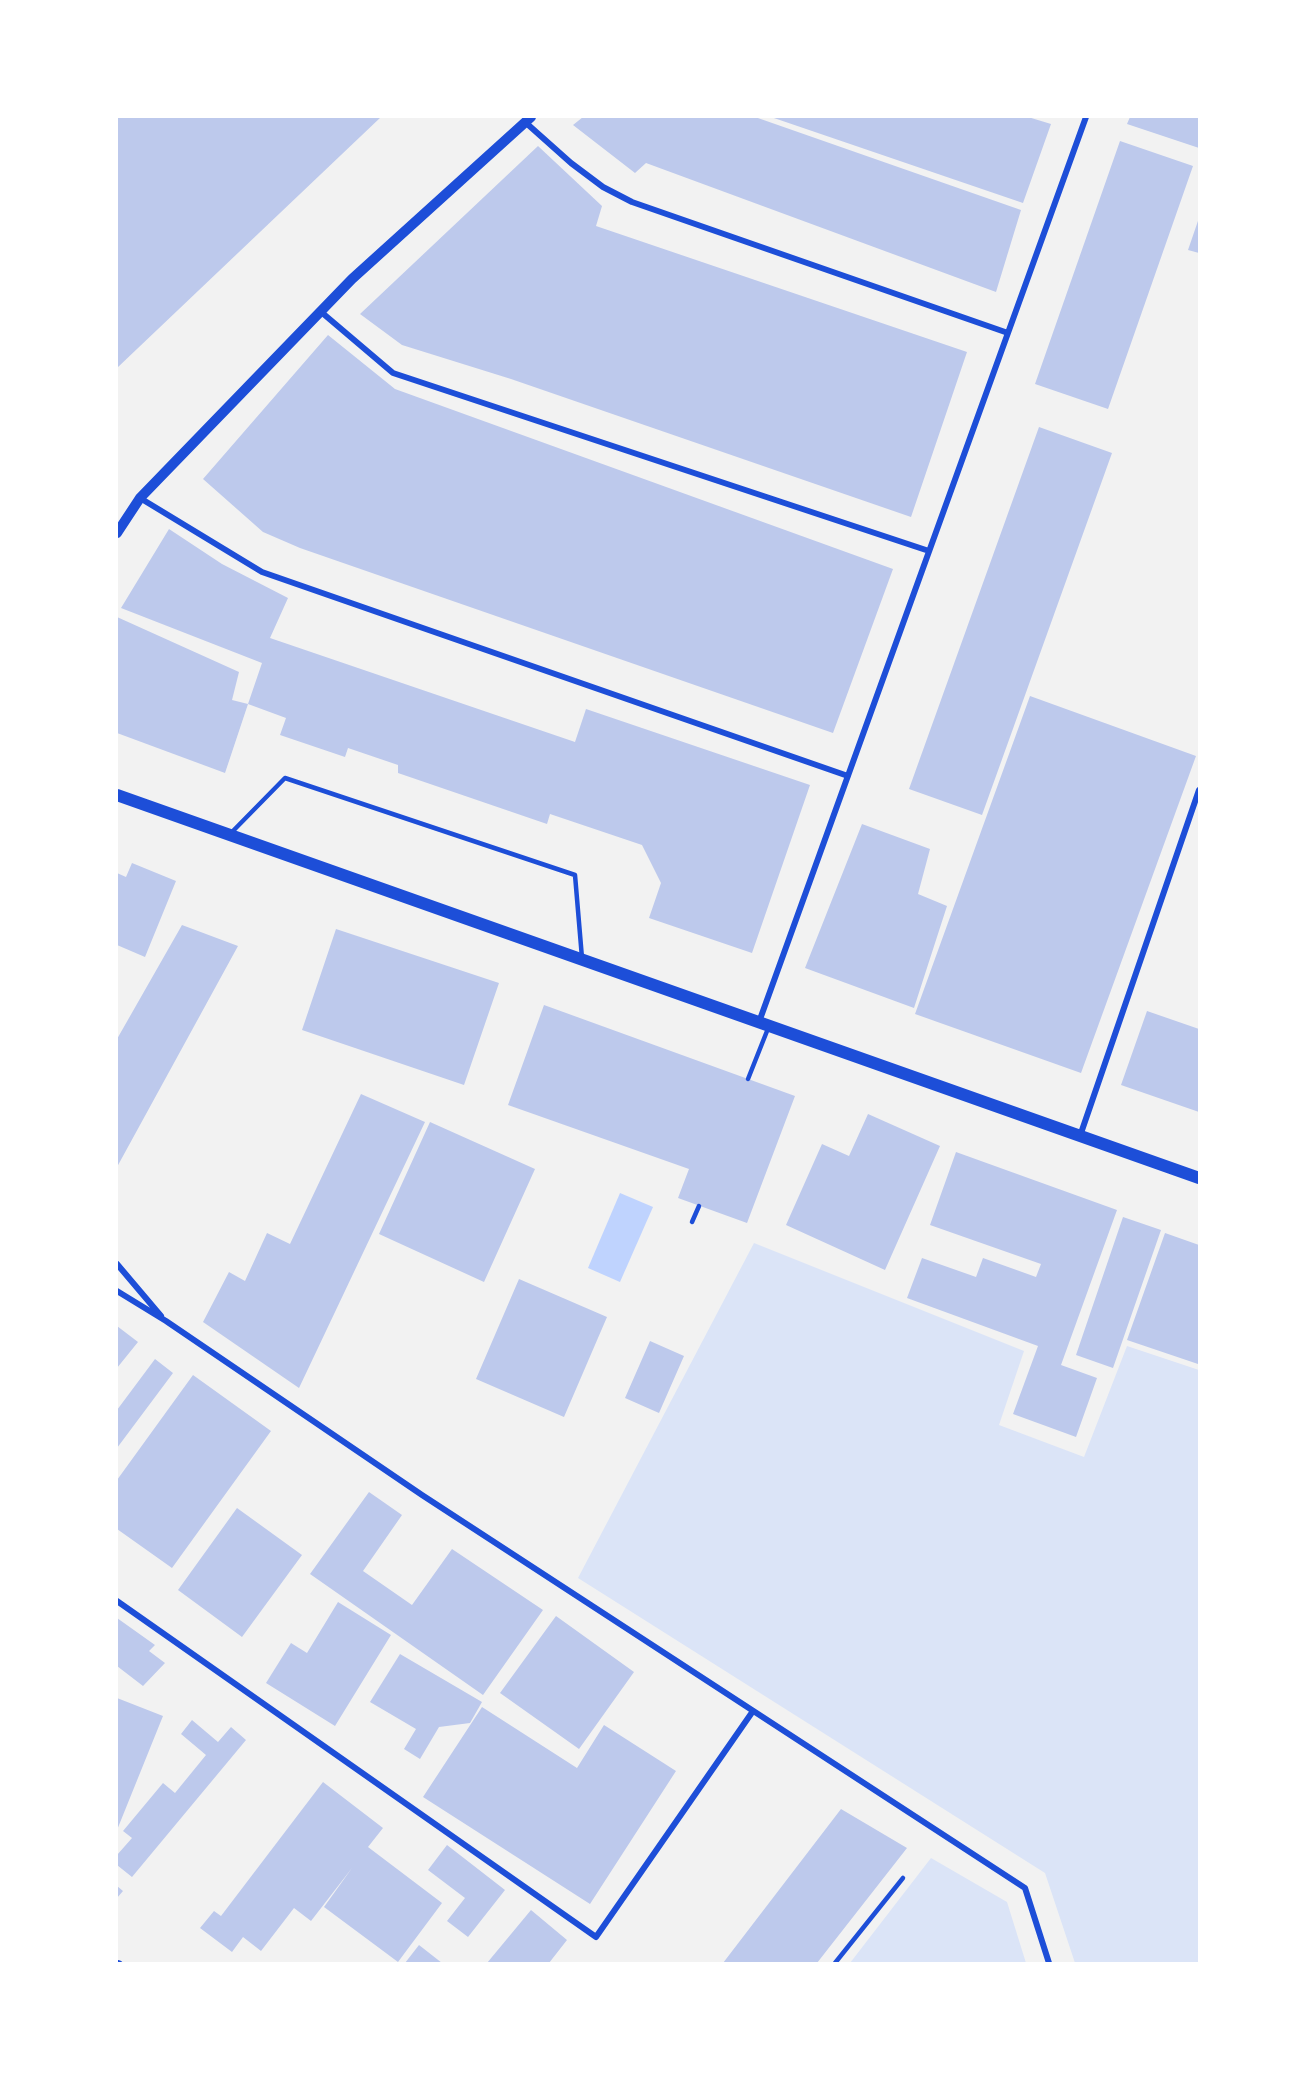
<!DOCTYPE html>
<html>
<head>
<meta charset="utf-8">
<style>
	body { margin:0 }
	#map { position:relative; width:1316px; height:2080px; overflow:hidden; background:#f2f2f2; font-family:Jost,sans-serif }
	canvas { display:block }
	.frame { position:absolute; inset:0; border:118px solid #fff; pointer-events:none }
</style>
</head>
<body>
<div id="map">
<canvas width="1316" height="2080"></canvas>
<div class="frame"></div>
</div>
<script>
const ctx = document.querySelector('canvas').getContext('2d');
ctx.lineJoin = 'round';
function paint(path, color) {
  ctx.fillStyle = color;
  ctx.fill(path, 'evenodd');
}
function toPath(rows) {
  const path = new Path2D();
  for (const r of rows) {
    path.moveTo(r[0], r[1]);
    for (let i = 2; i < r.length; i += 2) path.lineTo(r[i], r[i + 1]);
  }
  return path;
}
function strokePath(path, color, width, dash) {
  ctx.strokeStyle = color;
  ctx.lineWidth = width;
  ctx.lineCap = dash ? 'butt' : 'round';
  ctx.setLineDash(dash || []);
  ctx.stroke(path);
}
paint(toPath([
	[754,1243,1024,1351,999,1425,1084,1457,1127,1346,1199,1370,1199,1963,1075,1963,1045,1873,578,1578],
	[931,1858,1007,1902,1026,1963,850,1963]
]), '#dbe4f7');
paint(toPath([
	[620,1193,653,1207,620,1282,588,1268]
]), '#bfd3fe');
paint(toPath([
	[117,117,381,117,117,368],
	[583,117,755,117,1021,210,996,292,646,163,635,173,573,125],
	[771,117,1028,117,1051,124,1023,203],
	[1130,117,1199,117,1199,148,1127,124],
	[1120,141,1193,166,1108,409,1035,384],
	[538,146,602,206,596,226,967,352,911,517,511,379,402,345,360,314],
	[1199,218,1199,253,1188,250],
	[328,335,395,389,893,569,833,733,300,548,263,532,203,479],
	[1039,427,1112,453,982,815,909,789],
	[169,529,222,564,288,598,270,638,575,742,586,709,810,785,752,953,649,918,661,883,642,845,550,814,547,824,398,773,398,765,348,748,345,757,280,735,286,718,248,704,262,663,121,608],
	[117,617,239,672,232,700,248,704,225,773,117,733],
	[1030,696,1196,756,1081,1073,915,1014],
	[862,824,930,849,918,894,947,906,914,1008,805,968],
	[132,863,176,881,145,957,117,945,117,873,126,877],
	[182,925,238,946,117,1167,117,1039],
	[336,929,499,983,464,1085,302,1030],
	[544,1005,795,1096,747,1223,678,1198,689,1169,508,1105],
	[1147,1011,1199,1029,1199,1112,1121,1085],
	[361,1094,425,1122,299,1388,203,1322,229,1272,245,1281,267,1233,290,1244],
	[868,1114,940,1146,885,1270,786,1225,822,1144,849,1156],
	[430,1122,535,1169,484,1282,379,1234],
	[956,1152,1117,1210,1061,1365,1097,1378,1076,1437,1013,1414,1038,1346,907,1298,922,1258,976,1277,983,1258,1036,1277,1041,1264,930,1225],
	[1123,1217,1161,1230,1113,1368,1076,1355],
	[1165,1233,1199,1245,1198,1364,1127,1340],
	[519,1279,607,1317,564,1417,476,1379],
	[117,1326,138,1342,117,1368],
	[650,1341,684,1356,659,1413,625,1398],
	[155,1359,173,1373,117,1448,117,1410],
	[193,1375,271,1431,172,1568,117,1529,117,1480],
	[369,1492,402,1515,363,1571,412,1605,452,1549,543,1610,483,1695,310,1574],
	[237,1508,302,1555,242,1637,178,1590],
	[338,1602,391,1635,335,1726,266,1683,291,1643,307,1653],
	[556,1616,634,1672,579,1749,500,1693],
	[117,1618,155,1645,149,1651,165,1663,143,1686,117,1666],
	[400,1654,482,1702,470,1723,439,1727,420,1759,404,1749,416,1729,370,1702],
	[117,1698,163,1716,117,1830],
	[482,1707,577,1768,604,1725,676,1771,590,1904,423,1797],
	[192,1720,218,1742,231,1727,246,1740,132,1877,117,1865,117,1855,132,1838,123,1831,163,1783,175,1793,206,1755,181,1734],
	[323,1782,383,1828,368,1847,442,1903,398,1962,324,1907,352,1868,311,1921,294,1908,261,1951,243,1937,232,1952,200,1928,214,1911,221,1916],
	[841,1809,907,1848,817,1963,723,1963],
	[447,1845,505,1890,468,1937,447,1921,465,1898,428,1870],
	[117,1886,123,1891,117,1898],
	[531,1910,567,1940,549,1963,487,1963],
	[419,1945,442,1963,405,1963]
]), '#bdc9ec');
strokePath(toPath([
	[231,833,285,778,575,875,582,958],
	[748,1079,769,1026],
	[692,1222,699,1206],
	[117,1962,120,1963],
	[835,1963,903,1878]
]), '#1d4ed8', 4.5);
strokePath(toPath([
	[525,122,571,163,603,187,632,202,1008,333],
	[320,311,393,373,929,551],
	[140,498,262,572,848,776],
	[759,1022,1086,117],
	[1080,1136,1199,790],
	[117,1264,161,1316],
	[117,1291,166,1321,422,1495,1025,1888,1049,1963],
	[117,1601,596,1937,753,1711]
]), '#1d4ed8', 6);
strokePath(toPath([
	[117,533,140,498,352,279,531,117]
]), '#1d4ed8', 10);
strokePath(toPath([
	[117,795,1199,1178]
]), '#1d4ed8', 12);
</script>
</body>
</html>
